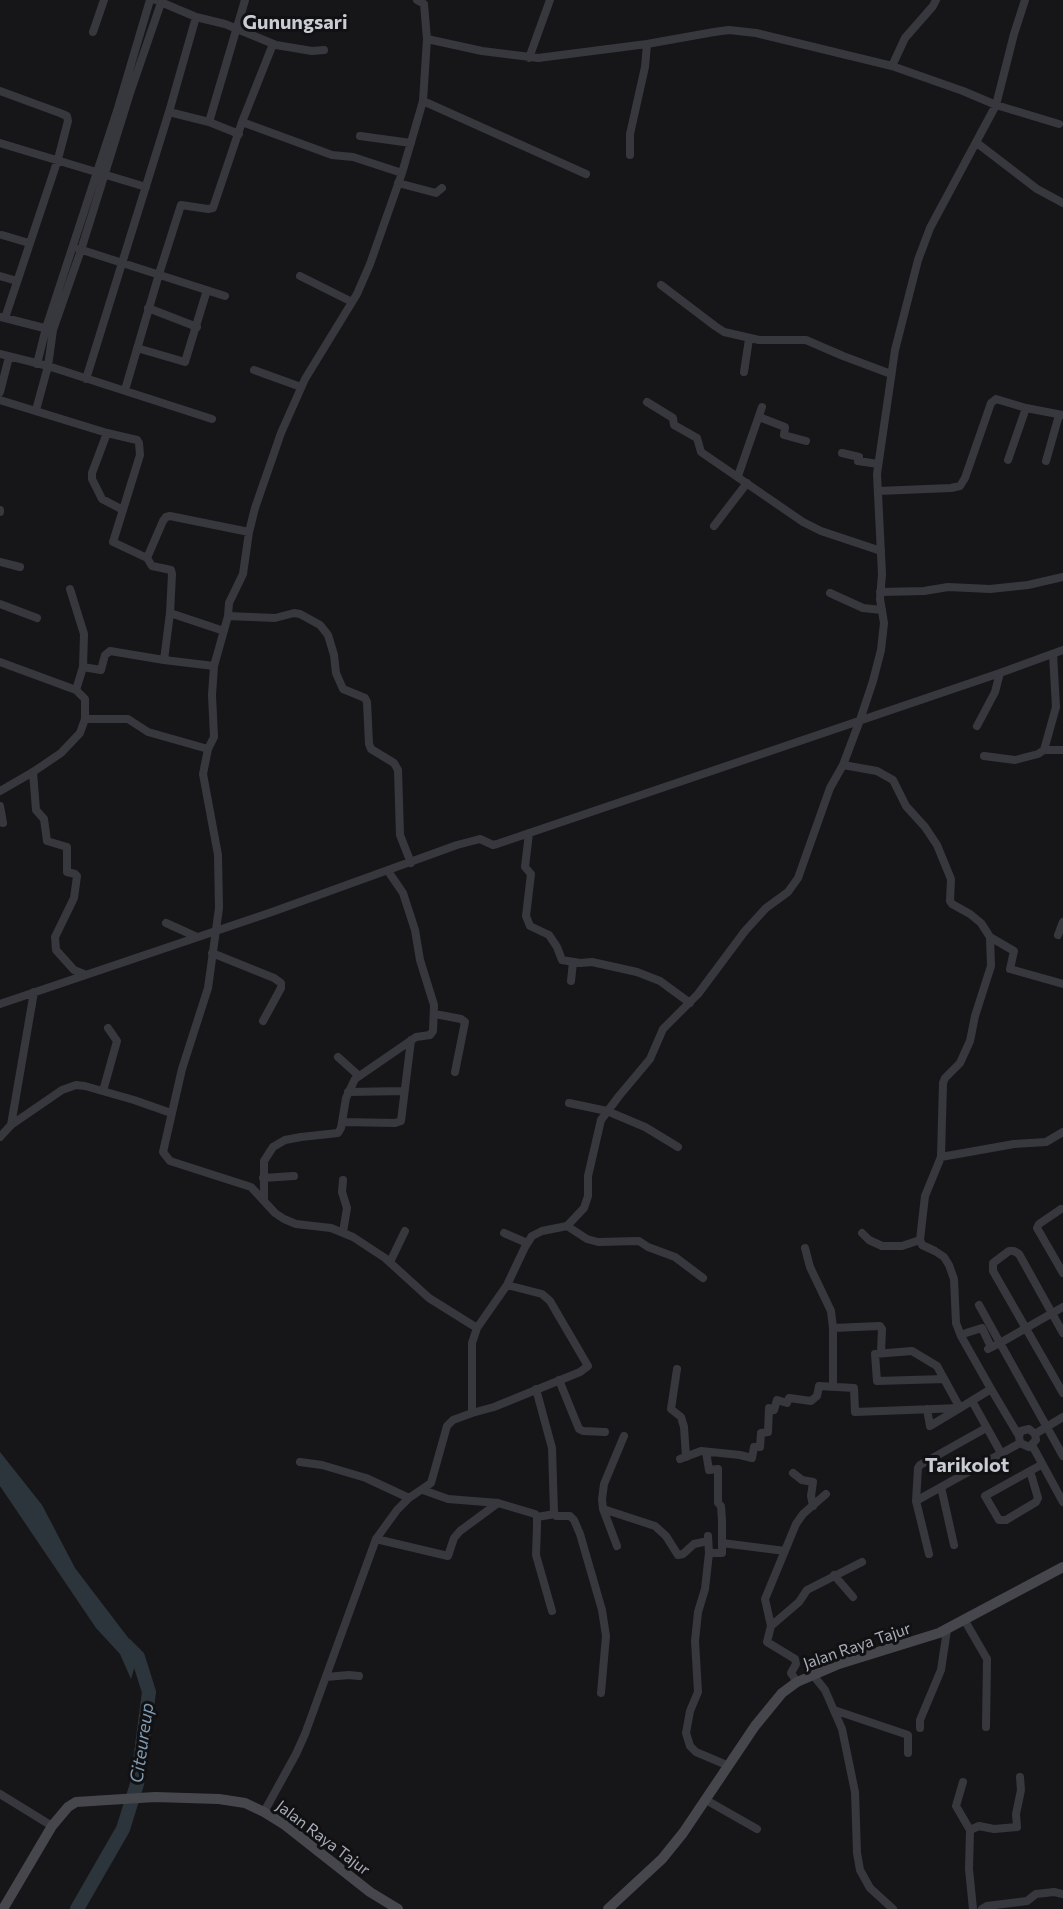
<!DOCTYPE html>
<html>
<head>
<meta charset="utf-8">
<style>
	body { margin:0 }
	canvas { display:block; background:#161618 }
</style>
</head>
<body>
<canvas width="1063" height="1909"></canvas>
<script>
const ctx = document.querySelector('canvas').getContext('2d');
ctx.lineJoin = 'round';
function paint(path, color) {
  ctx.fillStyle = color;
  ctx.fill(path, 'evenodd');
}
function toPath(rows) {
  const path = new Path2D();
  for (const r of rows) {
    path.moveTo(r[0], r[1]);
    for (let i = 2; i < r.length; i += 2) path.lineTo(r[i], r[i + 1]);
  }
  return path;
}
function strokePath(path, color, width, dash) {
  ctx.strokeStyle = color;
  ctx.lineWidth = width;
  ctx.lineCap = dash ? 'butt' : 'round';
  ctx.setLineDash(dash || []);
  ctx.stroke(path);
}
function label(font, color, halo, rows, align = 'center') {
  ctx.font = font + ' Commissioner,sans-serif';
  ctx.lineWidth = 6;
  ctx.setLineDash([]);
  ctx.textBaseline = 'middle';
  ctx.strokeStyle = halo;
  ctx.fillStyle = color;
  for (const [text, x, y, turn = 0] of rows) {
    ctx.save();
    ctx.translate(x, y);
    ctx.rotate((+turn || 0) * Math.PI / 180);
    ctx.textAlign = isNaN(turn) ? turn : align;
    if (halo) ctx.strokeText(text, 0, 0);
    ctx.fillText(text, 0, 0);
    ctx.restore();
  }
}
paint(toPath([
	[0,1452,42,1505,75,1568,139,1652,131,1679,120,1654,96,1628,0,1486]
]), '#2c353c');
strokePath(toPath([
	[77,1909,123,1829,137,1784,149,1692,138,1657,126,1645]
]), '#2c353c', 14);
strokePath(toPath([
	[156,0,196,17,225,24,276,45,312,51,324,50],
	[1025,0,1014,34,996,105,1059,124],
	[93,32,104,0],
	[427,39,423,101,402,173,370,264,357,294,305,379,281,433,255,508,249,532,243,574,229,603,228,616,214,666,212,695,214,737,208,749,203,774,218,855,219,908,208,988,182,1069,163,1152,170,1161,251,1187,275,1213,284,1219,296,1224,331,1228,353,1237,385,1258,429,1298,477,1328],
	[529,58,550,0],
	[892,66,905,38,933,6,936,0],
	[0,91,60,113,67,116,68,121,58,159,5,318],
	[423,101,586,174],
	[169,112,209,122,239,134],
	[209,122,245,0],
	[242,122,332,155,353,157,402,173],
	[360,136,411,143],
	[0,143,146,187],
	[977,143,1037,189,1063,203],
	[630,155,630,134,645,67,647,44],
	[398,183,436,193,442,188],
	[2,235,29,243],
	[79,249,225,296],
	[0,276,17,281],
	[300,276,352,302],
	[661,285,715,326,724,332,759,340,806,340,843,356,891,374],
	[148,308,197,327],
	[1,317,48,329],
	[137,348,185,362,207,290],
	[0,354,48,366,212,419],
	[37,364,46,328,118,108,150,0],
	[254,370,301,387],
	[744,372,749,339],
	[86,379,169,112,196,17],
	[125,390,159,274,181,205,208,209,213,208,242,122,273,44],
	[0,392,9,357],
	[0,400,107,433,137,440,139,443,140,455,113,542,147,558,152,566,171,570,172,574,170,613,164,660],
	[647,402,673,418,674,425,697,438,701,452,803,522,821,531,881,551],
	[36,410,48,366,53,330,81,250,130,93,162,0],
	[759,417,785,427,784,435,806,441],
	[107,433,92,473,92,479,102,499,123,510],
	[842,453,859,457,858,461,878,464],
	[1008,460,1026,408],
	[1046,461,1059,415],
	[738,476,762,407],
	[878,491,951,488,960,486,965,478,991,403,996,399,1026,408,1063,415],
	[0,512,0,510],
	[714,526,747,483],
	[147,558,163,521,166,517,170,516,249,532],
	[0,562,20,567],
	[70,589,84,634,83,667],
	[880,592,924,591,948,587,990,589,1028,585,1063,577],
	[830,593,863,608,882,610],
	[0,604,37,618],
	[170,613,224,631],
	[228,616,275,618,294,613,300,614,320,625,328,635,334,655,336,673,343,689,365,698,367,702,369,744,371,749,394,763,398,770,400,835,411,863],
	[0,662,76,690,85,699,85,719,128,719,148,732,208,749],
	[76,690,83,667,101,670,105,655,110,651,164,660,214,666],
	[977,726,995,692,1000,673],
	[1044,750,1056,707,1053,654],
	[984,756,1015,760,1038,754,1044,750,1063,750],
	[843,765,877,771,893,780,906,806,925,827,937,845,951,879,950,901,952,904,970,914,981,923,990,937,991,966,975,1016,970,1041,960,1063,945,1078,943,1083,941,1157,925,1196,920,1240,922,1245,935,1251,944,1257,949,1265,954,1279,956,1323,961,1336,991,1389],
	[33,772,36,810,44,819,47,841,67,847,67,872,75,874,77,876,74,898,55,937,56,950,74,970,84,974],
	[0,791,33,772,61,753,80,733,85,719],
	[0,806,3,823],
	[529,833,525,867,531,874,526,916,530,926,549,935,557,947,562,960,580,963,592,962,637,972,660,981,690,1003],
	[166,923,197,937],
	[1058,935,1063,922],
	[990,937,1014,951,1010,969,1063,984],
	[212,953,274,978,281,983,281,988,263,1021],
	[571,981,573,962],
	[0,1004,272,912,457,845,480,839,493,845,497,844,1000,673,1063,650],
	[435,1014,461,1019,465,1022,455,1072],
	[338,1057,359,1076],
	[103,1091,117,1041,108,1028],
	[348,1092,404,1091],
	[569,1103,607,1111,645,1127,678,1147],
	[342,1122,395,1123,401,1121,411,1040],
	[11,1125,34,992],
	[0,1137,11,1125,62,1090,76,1085,85,1086,134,1100,171,1113],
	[941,1157,1014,1144,1046,1142,1063,1132],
	[263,1178,294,1176],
	[264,1199,264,1161,273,1147,285,1140,301,1137,338,1133,341,1128,346,1098,355,1079,416,1037,430,1035,433,1031,434,1005,420,960,415,930,403,893,388,871],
	[1061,1209,1039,1224,1037,1228,1063,1273],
	[567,1226,587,1239,598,1242,639,1241,648,1247,675,1257,703,1278],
	[343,1232,347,1208,342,1192,343,1180],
	[504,1233,527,1243],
	[862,1233,869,1240,882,1246,902,1246,920,1240],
	[805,1248,810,1267,831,1311,833,1328,833,1386],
	[390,1262,405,1231],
	[979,1305,1000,1343,988,1349],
	[1063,1307,1000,1343,1063,1456],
	[833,1328,880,1326,882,1329,881,1353],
	[966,1333,982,1328,991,1347],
	[1063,1333,1019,1254,1014,1251,1009,1251,993,1263,993,1271,1063,1393],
	[677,1369,671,1409,681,1417,684,1427,686,1457],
	[559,1380,579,1429,583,1431,605,1432],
	[536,1389,552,1448,554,1512,556,1516,570,1516,574,1520,580,1534,602,1610,606,1636,601,1693],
	[972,1401,1001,1453],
	[927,1409,930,1426,960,1408,937,1366,912,1351,875,1354,877,1381,944,1379],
	[472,1413,494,1407,580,1372,588,1366,550,1301,542,1294,507,1285],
	[1035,1434,1063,1417],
	[1032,1445,1063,1502],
	[706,1452,709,1470,718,1469,718,1503,721,1506,722,1520,722,1543,785,1551],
	[680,1459,701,1451,740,1455,752,1458,754,1447,760,1447,761,1433,768,1432,769,1408,774,1410,777,1400,787,1403,789,1398,811,1401,817,1396,819,1386,854,1388,855,1412,960,1408,991,1389,1019,1436,1020,1443,1029,1447,1036,1440,1035,1434,1029,1429,1021,1431,1019,1436],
	[300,1462,322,1465,366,1478,409,1498],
	[1030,1471,1038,1498,1036,1502,1006,1520,999,1520,985,1496,1030,1471,1041,1465],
	[793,1473,802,1480,813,1482,811,1496,813,1506],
	[941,1487,954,1545],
	[423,1490,448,1499,498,1503,535,1514,537,1517,537,1526,536,1555,552,1611],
	[916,1501,1020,1443],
	[603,1509,602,1499,604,1484,624,1436],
	[537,1517,555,1514],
	[708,1536,709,1553,705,1589,698,1612,695,1641,698,1692,690,1711,686,1733,690,1746,696,1752,729,1766],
	[376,1539,448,1556,454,1538,460,1531,498,1503],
	[617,1546,603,1509,655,1526,666,1536,678,1555,683,1554,694,1544,708,1541],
	[709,1553,722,1553,722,1543],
	[929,1554,916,1501,918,1468,920,1465,986,1428],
	[834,1575,853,1597],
	[965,1621,987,1659,986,1727],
	[771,1626,799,1602,807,1590,862,1562],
	[813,1675,825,1690,842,1729,855,1792,857,1853,860,1870,870,1888,893,1909],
	[326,1677,349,1675,359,1676],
	[797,1682,791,1673,796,1664,795,1659,767,1642,771,1626,765,1599,796,1524,803,1514,826,1494],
	[834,1710,908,1735,908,1753],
	[920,1728,920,1720,941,1670,947,1630],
	[963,1782,956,1806,970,1830,969,1869,973,1909],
	[0,1794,52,1826],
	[706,1800,757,1829],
	[264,1812,296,1754,305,1734,376,1539,397,1510,409,1498,431,1483,447,1426,453,1420,472,1413,472,1343,477,1328,507,1285,525,1247,532,1236,542,1231,567,1226,584,1208,588,1196,588,1176,601,1120,619,1096,650,1059,663,1029,698,994,745,931,766,908,788,892,798,878,830,788,843,765,860,720,873,681,881,650,884,623,880,599,882,574,877,474,895,350,918,260,930,228,996,105,963,91,892,66,756,33,729,30,714,32,647,44,538,58,482,51,427,39,424,4,417,0],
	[970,1830,979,1826,994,1829,1017,1827,1016,1814,1021,1790,1020,1777],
	[982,1909,987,1906,1027,1901,1036,1894,1054,1892,1063,1894]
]), '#37383d', 8);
strokePath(toPath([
	[3,1909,52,1826,68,1807,76,1802,155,1797,219,1799,245,1803,264,1812,285,1825,370,1892,398,1909],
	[608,1909,662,1859,683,1833,755,1726,782,1693,797,1682,839,1664,939,1633,1063,1567]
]), '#45474d', 10);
label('16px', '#a8adb8', '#111113', [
	["Jalan Raya Tajur",857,1646,-19],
	["Jalan Raya Tajur",323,1838,37]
]);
label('italic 18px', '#7f9bb3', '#111113', [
	["Citeureup",142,1743,-82]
]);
label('bold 20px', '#c9ccd4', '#111113', [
	["Gunungsari",295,22],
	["Tarikolot",967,1465]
]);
</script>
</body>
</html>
